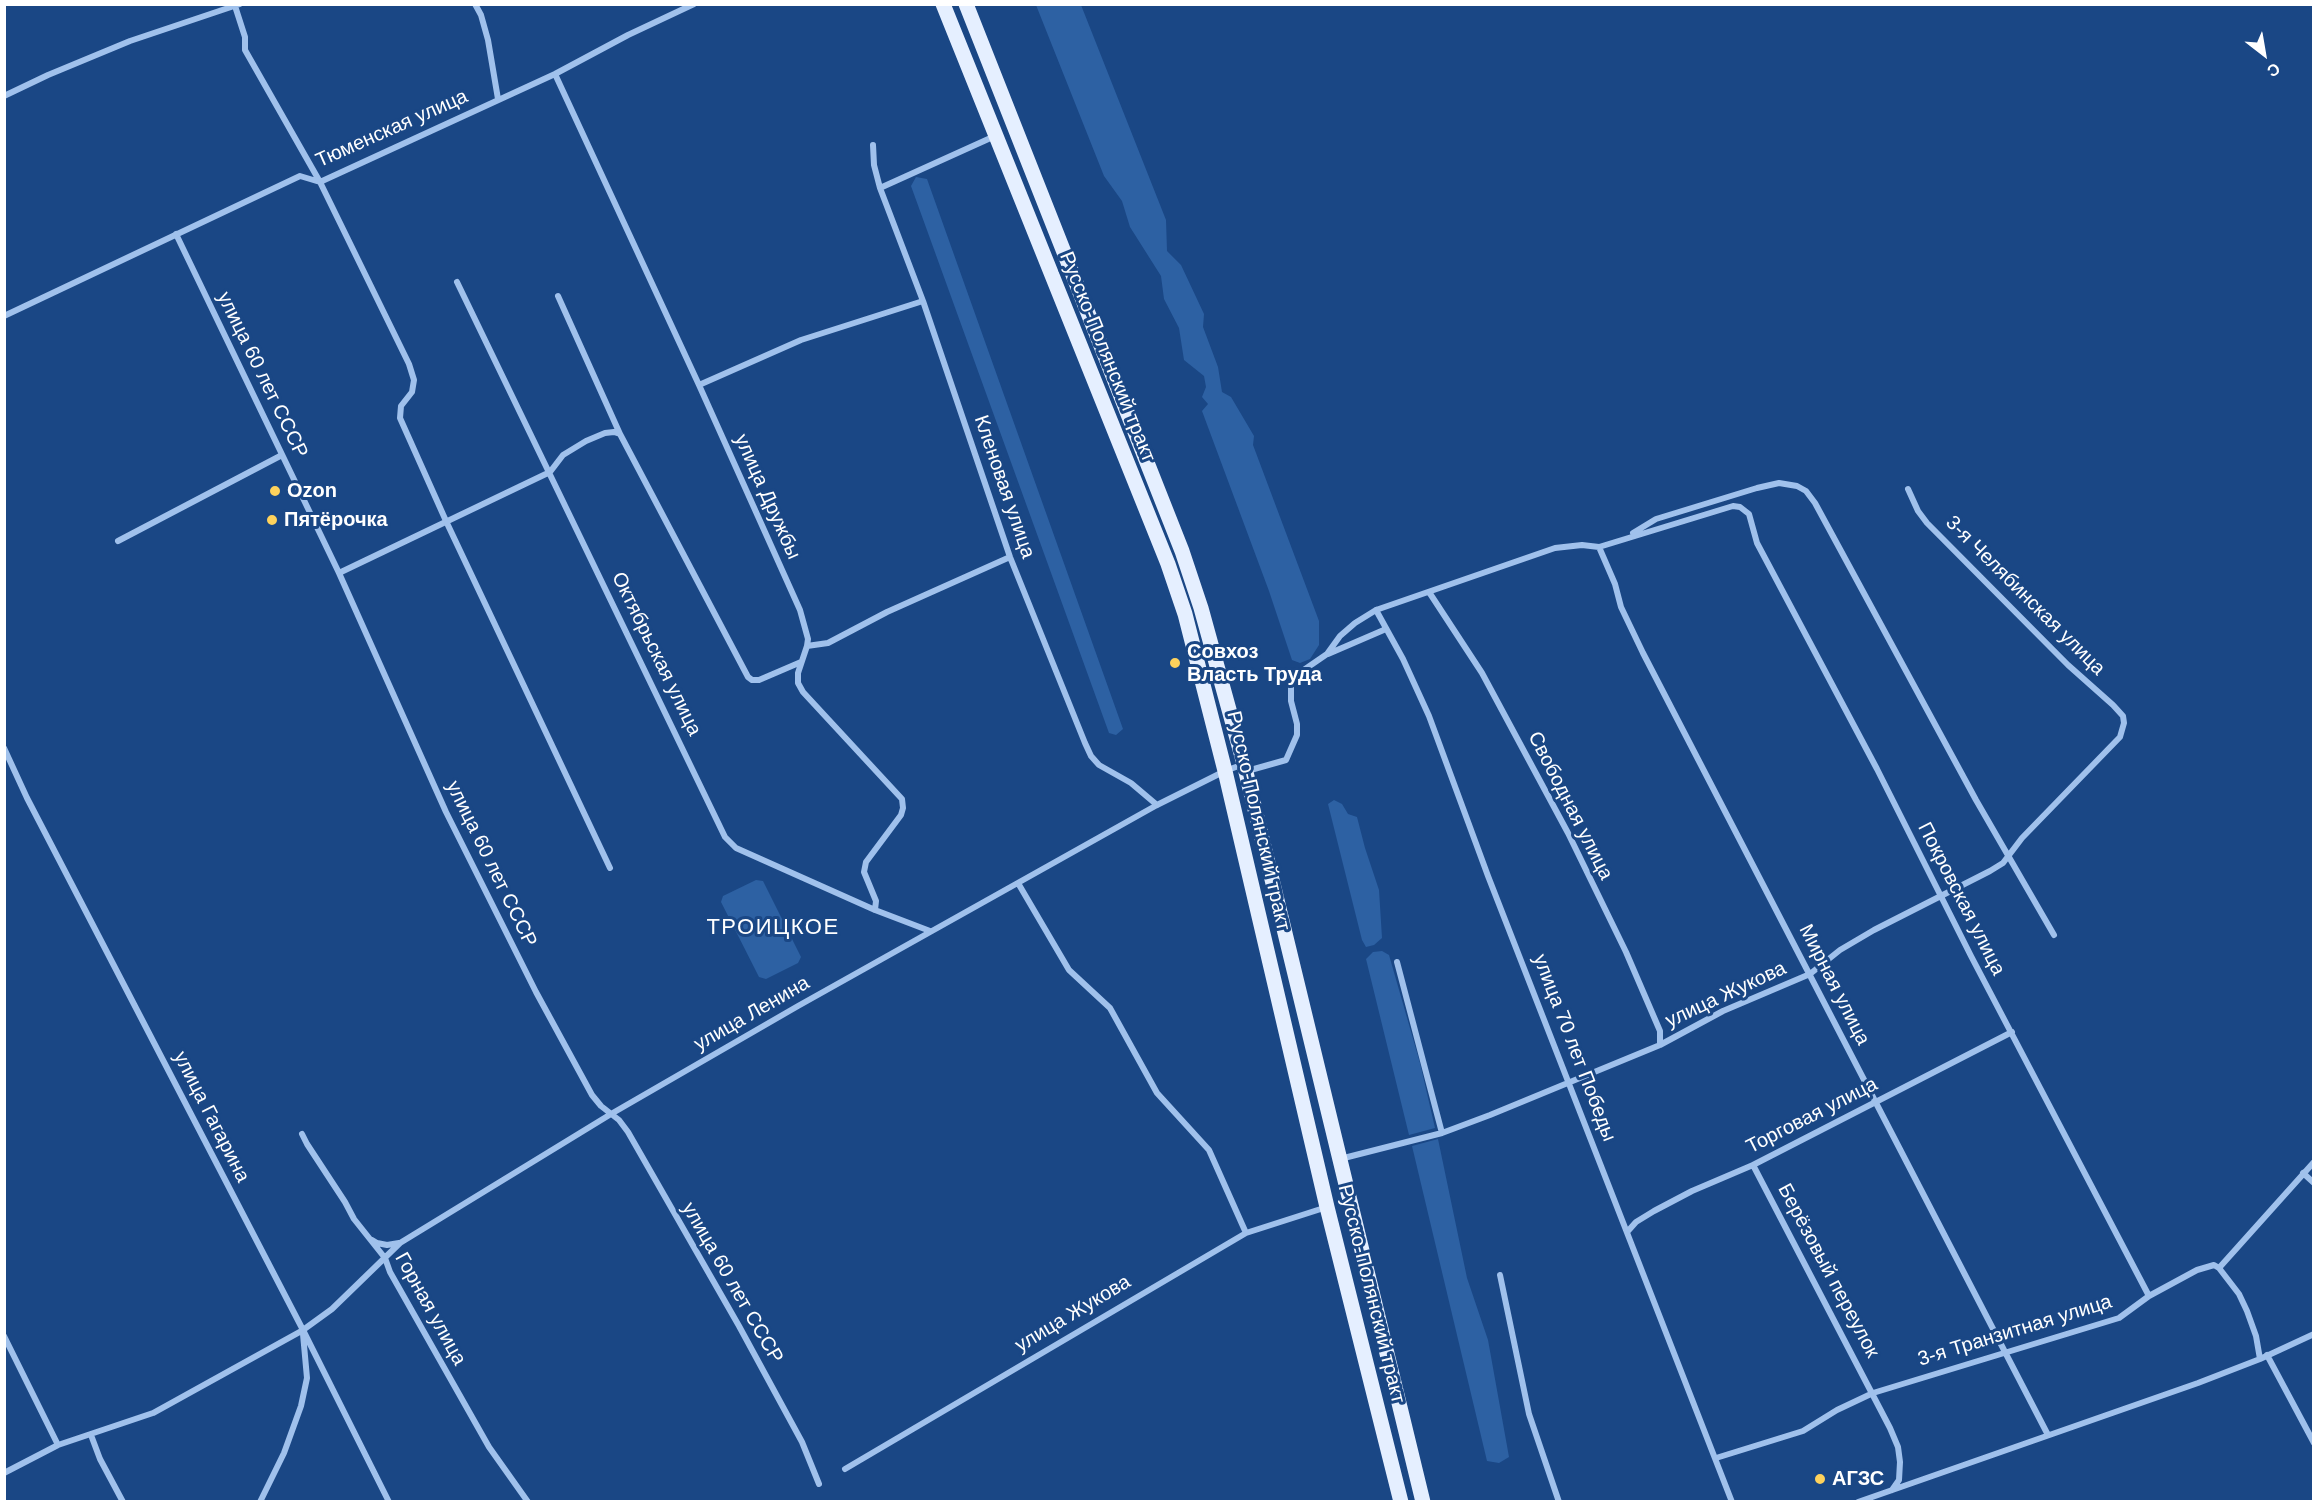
<!DOCTYPE html>
<html>
<head>
<meta charset="utf-8">
<style>
	body { margin:0 }
	#map { position:relative; width:2318px; height:1506px; overflow:hidden; background:#1a4785; font-family:Arial,sans-serif }
	canvas { display:block }
	.frame { position:absolute; inset:0; border:6px solid #fff; pointer-events:none }
	.north { position:absolute; left:2234px; top:24px; width:60px; height:60px; -webkit-text-stroke:4px #1a4785; paint-order:stroke; rotate:149deg; font-size:16px; font-weight:700; line-height:24px; text-align:center; color:#fff }
	.north::after { content:''; display:block; margin:auto; width:21px; height:27px; background:#fff; clip-path:polygon(50% 0,100% 100%,50% 72%,0 100%) }
</style>
</head>
<body>
<div id="map">
<canvas width="2318" height="1506"></canvas>
<div class="frame"></div>
<div class="north">С</div>
</div>
<script>
const ctx = document.querySelector('canvas').getContext('2d');
ctx.lineJoin = 'round';
function paint(path, color) {
  ctx.fillStyle = color;
  ctx.fill(path, 'evenodd');
}
function toPath(rows) {
  const path = new Path2D();
  for (const r of rows) {
    path.moveTo(r[0], r[1]);
    for (let i = 2; i < r.length; i += 2) path.lineTo(r[i], r[i + 1]);
  }
  return path;
}
function strokePath(path, color, width, dash) {
  ctx.strokeStyle = color;
  ctx.lineWidth = width;
  ctx.lineCap = dash ? 'butt' : 'round';
  ctx.setLineDash(dash || []);
  ctx.stroke(path);
}
function label(font, color, halo, rows, align = 'center') {
  ctx.font = font + ' Arial,sans-serif';
  ctx.lineWidth = 6;
  ctx.setLineDash([]);
  ctx.textBaseline = 'middle';
  ctx.strokeStyle = halo;
  ctx.fillStyle = color;
  for (const [text, x, y, turn = 0] of rows) {
    ctx.save();
    ctx.translate(x, y);
    ctx.rotate((+turn || 0) * Math.PI / 180);
    ctx.textAlign = isNaN(turn) ? turn : align;
    if (halo) ctx.strokeText(text, 0, 0);
    ctx.fillText(text, 0, 0);
    ctx.restore();
  }
}
paint(toPath([
	[1036,5,1081,5,1166,220,1167,251,1181,265,1204,314,1203,327,1218,367,1222,392,1231,397,1254,436,1253,445,1319,621,1319,645,1310,659,1300,663,1292,660,1269,591,1202,411,1208,404,1202,397,1206,387,1204,376,1184,360,1179,328,1164,299,1161,276,1130,227,1122,201,1104,176],
	[916,177,927,179,1123,729,1116,735,1109,733,911,186],
	[1334,800,1342,804,1348,814,1357,817,1365,848,1379,890,1382,938,1374,945,1366,947,1362,940,1328,804],
	[756,880,763,881,801,957,798,963,766,979,759,977,721,902,723,896],
	[1382,951,1389,955,1420,1063,1435,1128,1409,1135,1366,959,1373,952],
	[1438,1139,1467,1278,1488,1340,1509,1457,1499,1463,1487,1461,1412,1146]
]), '#2d61a3');
strokePath(toPath([
	[475,4,481,15,488,40,498,99],
	[235,6,245,37,245,50,320,182,409,364,414,380,412,392,401,406,400,418,446,521,610,868],
	[555,74,699,385,800,610,808,639,807,646,798,673,798,683,803,692,902,799,903,808,901,815,866,862,864,872,876,901,875,910],
	[4,96,48,75,130,41,240,4],
	[873,145,874,165,880,188,923,301,1010,557,1085,743,1091,756,1099,765,1131,783,1157,805],
	[880,188,995,136],
	[176,234,339,573,446,812,536,992,592,1095,601,1106,619,1120,628,1132,739,1326,802,1442,819,1484],
	[457,282,725,837,736,848,875,910,930,931],
	[558,296,620,434],
	[4,316,300,176,320,182,555,74,628,35,694,4],
	[699,385,801,340,923,301],
	[1633,533,1656,519,1757,488,1779,483,1797,486,1806,491,1815,503,1976,800,2054,935],
	[118,541,282,455],
	[1599,547,1615,584,1621,607,1643,653,2048,1435],
	[339,573,550,472,563,455,586,441,605,433,614,432,620,434,748,677,752,680,759,680,801,662],
	[1429,592,1482,673,1568,833,1626,952,1660,1031,1660,1045],
	[1376,610,1403,659,1429,716,1488,876,1732,1502],
	[807,646,828,643,887,612,1010,557],
	[1328,654,1386,629],
	[4,748,27,798,303,1330,389,1502],
	[1247,771,1286,760,1297,735,1297,724,1291,701,1291,686,1295,676,1327,654,1340,636,1355,623,1376,610,1555,548,1582,545,1599,547,1733,506,1740,507,1749,514,1757,543,1877,769,1971,956,2149,1296],
	[1018,883,1069,970,1110,1008,1157,1093,1209,1150,1246,1233],
	[1397,962,1442,1133],
	[302,1134,307,1144,345,1202,354,1219,385,1258,390,1272,489,1447,528,1502],
	[1340,1159,1442,1133,1490,1115,1660,1045,1723,1011,1810,974,1840,950,1874,930,1990,871,2003,863,2022,838,2120,737,2124,723,2123,716,2113,705,2068,665,1927,523,1918,511,1908,489],
	[1753,1165,1890,1428,1898,1447,1900,1462,1899,1480,1892,1490],
	[2303,1173,2314,1183],
	[1628,1231,1636,1222,1654,1211,1692,1191,1753,1165,2012,1032],
	[372,1240,377,1243,387,1245,399,1243],
	[2219,1268,2239,1294,2247,1311,2256,1336,2260,1359],
	[1500,1275,1529,1414,1559,1502],
	[4,1336,58,1445],
	[2267,1355,2314,1443],
	[91,1435,100,1459,123,1502],
	[1716,1458,1803,1431,1837,1410,1873,1393,2119,1318,2149,1296,2197,1270,2214,1265,2219,1268,2314,1162],
	[845,1469,1246,1233,1327,1207],
	[4,1473,58,1445,153,1413,303,1330,332,1309,400,1243,611,1114,798,1006,1157,805,1225,771,1244,764],
	[260,1502,284,1453,301,1406,307,1378,303,1334],
	[1858,1502,2198,1383,2260,1359,2314,1334]
]), '#a0c1ec', 6);
strokePath(toPath([
	[943,4,1168,564,1185,614,1225,771,1327,1207,1401,1502],
	[966,4,1182,551,1201,608,1244,764,1423,1502]
]), '#e5efff', 15);
for (const [x, y, r, color] of [
	[275,491,6,"#fed25c"],
	[272,520,6,"#fed25c"],
	[1175,663,6,"#fed25c"],
	[1820,1479,6,"#fed25c"]
]) {
  const dot = new Path2D();
  dot.arc(x, y, r, 0, 2 * Math.PI);
  ctx.fillStyle = color;
  ctx.fill(dot);
  strokePath(dot, '#1a4785', 2);
}
label('20px', '#fff', '#1a4785', [
	["Тюменская улица",392,129,-24],
	["Русско-Полянский тракт",1107,357,68],
	["улица 60 лет СССР",262,375,64],
	["Кленовая улица",1004,487,71],
	["улица Дружбы",767,497,66],
	["3-я Челябинская улица",2025,596,45],
	["Октябрьская улица",656,654,64],
	["Свободная улица",1570,806,63],
	["Русско-Полянский тракт",1258,821,77],
	["улица 60 лет СССР",491,864,64],
	["Покровская улица",1961,899,63],
	["Мирная улица",1834,985,63],
	["улица Жукова",1726,995,-25],
	["улица Ленина",752,1014,-30],
	["улица 70 лет Победы",1574,1048,69],
	["Торговая улица",1812,1116,-27],
	["улица Гагарина",211,1117,63],
	["Берёзовый переулок",1828,1271,62],
	["улица 60 лет СССР",732,1283,60],
	["Русско-Полянский тракт",1371,1294,76],
	["Горная улица",430,1309,61],
	["улица Жукова",1073,1314,-31],
	["3-я Транзитная улица",2015,1331,-17]
]);
label('bold 20px', '#fff', '#1a4785', [
	["Ozon",287,491],
	["Пятёрочка",284,520],
	["Совхоз",1187,652],
	["Власть Труда",1187,675],
	["АГЗС",1832,1479]
], 'left');
ctx.letterSpacing = '1.5px';
label('22px', '#fff', '#1a4785', [
	["ТРОИЦКОЕ",773,928]
]);
ctx.letterSpacing = '0px';
</script>
</body>
</html>
